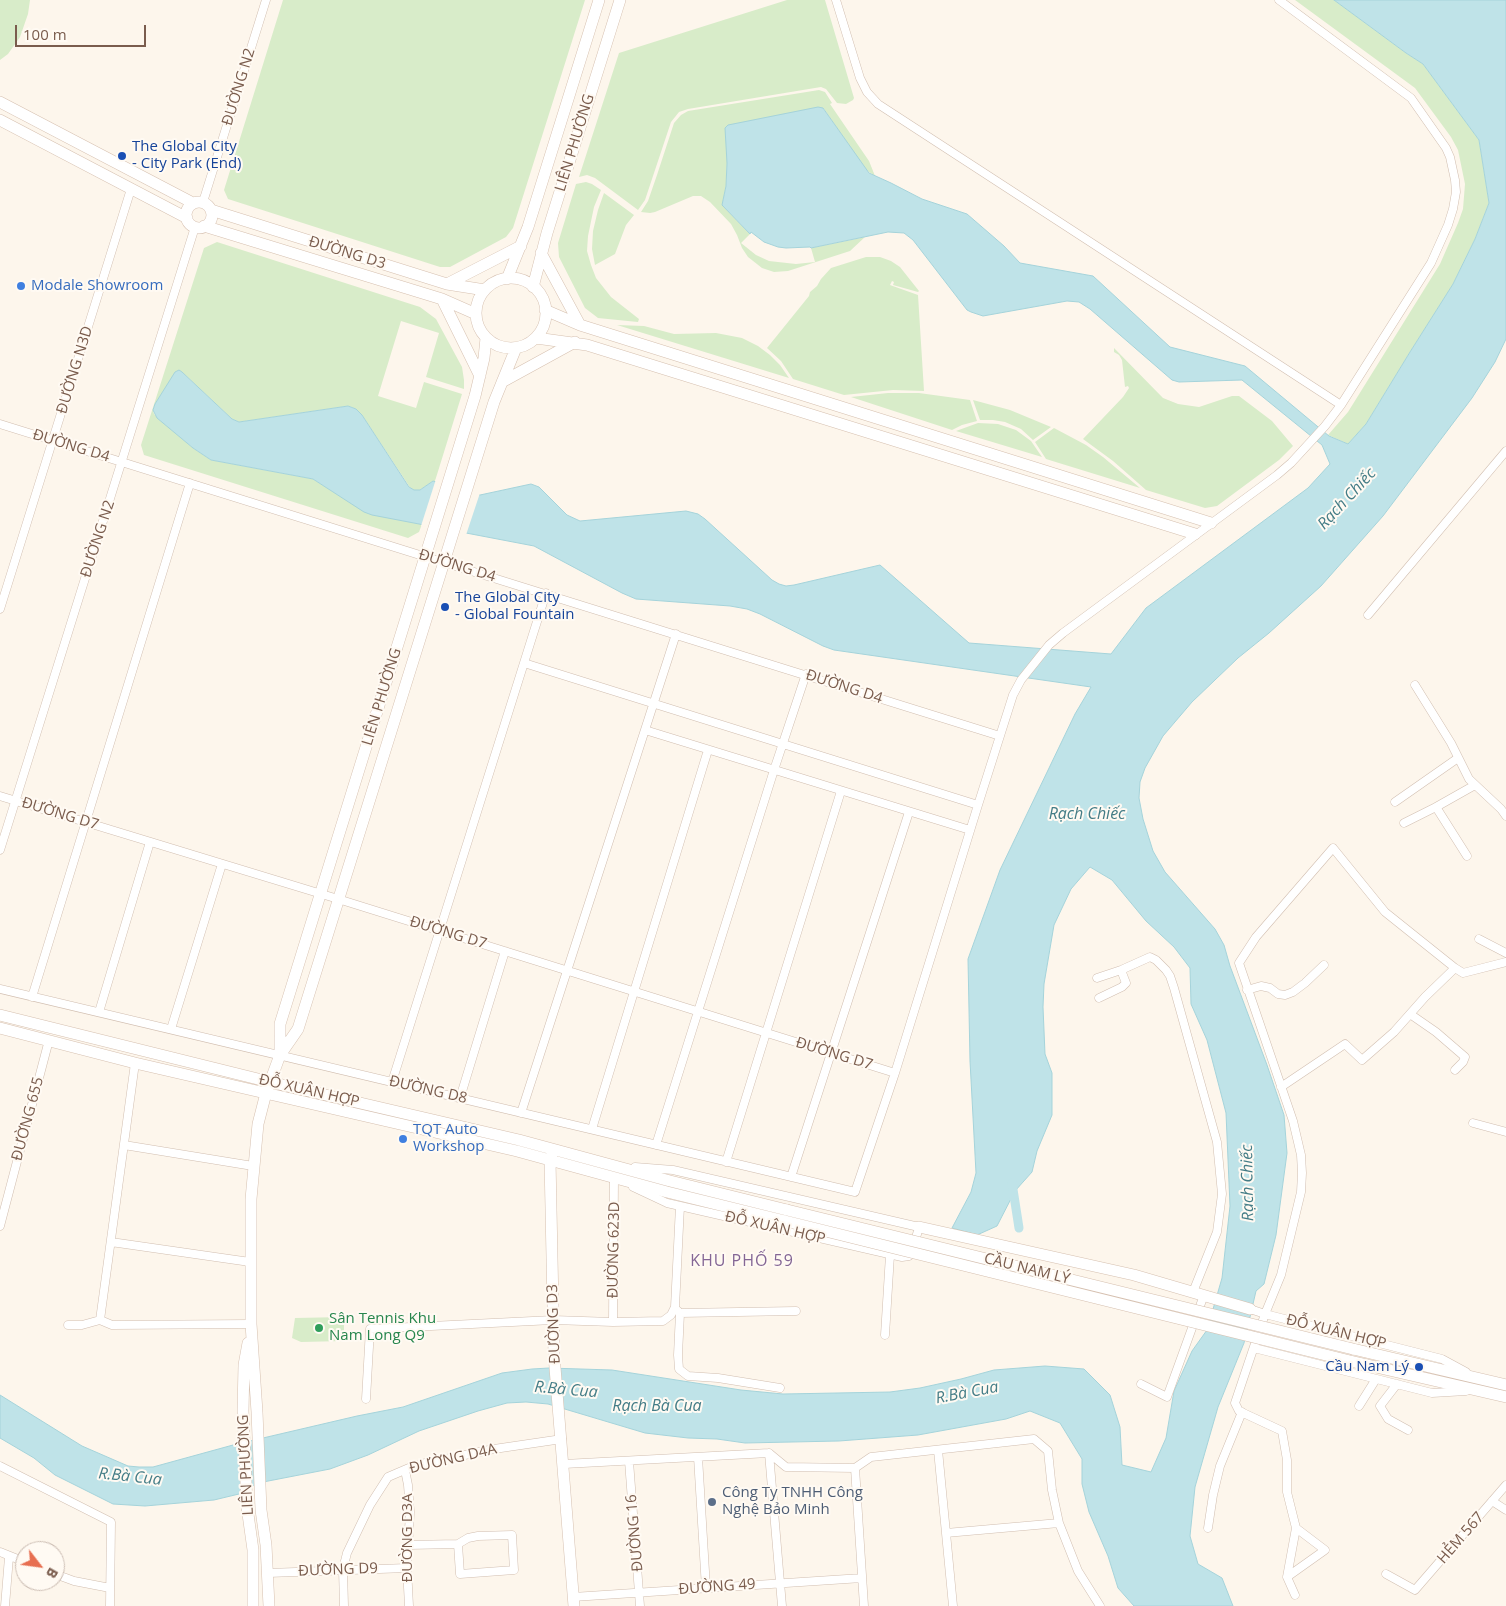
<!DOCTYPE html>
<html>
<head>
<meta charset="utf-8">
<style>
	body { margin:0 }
	#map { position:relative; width:1506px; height:1606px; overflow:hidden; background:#fdf6ec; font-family:"Open Sans",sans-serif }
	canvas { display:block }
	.north { position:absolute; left:15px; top:1541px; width:50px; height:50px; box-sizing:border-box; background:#fffaf3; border:1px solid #cabbb1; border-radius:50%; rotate:120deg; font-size:14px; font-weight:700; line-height:20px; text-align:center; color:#7a5c4d }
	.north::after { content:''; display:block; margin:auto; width:18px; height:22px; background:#e76f51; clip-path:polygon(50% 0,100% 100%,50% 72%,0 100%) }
	.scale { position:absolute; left:15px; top:25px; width:131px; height:22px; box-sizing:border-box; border:2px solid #7a5c4d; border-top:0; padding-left:6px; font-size:15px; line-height:18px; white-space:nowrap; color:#7a5c4d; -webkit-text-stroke:4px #fffaf3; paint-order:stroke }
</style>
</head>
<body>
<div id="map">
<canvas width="1506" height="1606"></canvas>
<div class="north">B</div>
<div class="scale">100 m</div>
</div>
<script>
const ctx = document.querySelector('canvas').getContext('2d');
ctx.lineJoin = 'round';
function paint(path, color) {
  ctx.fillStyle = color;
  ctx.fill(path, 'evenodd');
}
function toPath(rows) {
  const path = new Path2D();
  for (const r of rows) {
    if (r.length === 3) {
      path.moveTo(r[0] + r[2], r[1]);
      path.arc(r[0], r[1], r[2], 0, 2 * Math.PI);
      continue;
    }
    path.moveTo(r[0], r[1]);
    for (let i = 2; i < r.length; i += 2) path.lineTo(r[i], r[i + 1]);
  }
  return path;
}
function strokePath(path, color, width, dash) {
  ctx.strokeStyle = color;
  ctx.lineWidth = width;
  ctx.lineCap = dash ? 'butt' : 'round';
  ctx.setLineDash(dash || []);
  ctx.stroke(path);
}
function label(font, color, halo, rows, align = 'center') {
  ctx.font = font + ' "Open Sans",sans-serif';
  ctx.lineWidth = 4;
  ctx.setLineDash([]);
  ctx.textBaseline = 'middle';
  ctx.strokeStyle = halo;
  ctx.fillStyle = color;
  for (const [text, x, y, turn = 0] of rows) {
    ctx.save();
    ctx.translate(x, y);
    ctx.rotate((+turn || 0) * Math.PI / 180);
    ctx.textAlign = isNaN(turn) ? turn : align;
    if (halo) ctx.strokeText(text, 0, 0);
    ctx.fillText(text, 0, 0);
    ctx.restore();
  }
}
paint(toPath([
	[0,0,30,0,28,14,20,37,8,54,0,60],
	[283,0,585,0,513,228,506,237,450,267,440,267,228,199,224,190],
	[787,0,825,0,854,98,853,100,846,104,837,103,826,89,821,87,688,109,679,112,671,122,645,200,638,210,595,178,587,175,579,177,619,53],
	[1295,0,1334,0,1406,53,1423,64,1479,140,1489,203,1475,239,1453,284,1410,352,1366,424,1348,444,1328,435,1348,412,1440,264,1458,223,1463,209,1465,184,1458,150,1451,137,1415,88],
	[819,90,825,92,832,103,830,104,869,161,875,176,866,170,824,109,727,163,726,186,723,202,724,207,750,234,741,243,756,255,769,261,796,264,815,262,811,248,865,237,850,251,788,271,774,272,762,268,748,257,742,248,737,235,731,224,710,202,701,196,693,196,655,212,650,213,641,212,648,201,657,175,674,123,681,115,688,111],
	[586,182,592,184,601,190,594,207,588,236,587,251,591,265,596,278,611,297,639,319,638,322,598,318,585,308,559,257,558,243,576,184],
	[604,193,634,215,626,225,615,254,595,265,592,249,593,231,598,210],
	[217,242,420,307,436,319,462,367,464,380,464,389,426,377,439,333,401,321,378,396,416,408,424,382,462,394,435,481,433,481,420,490,417,491,411,489,362,415,356,409,348,406,239,422,232,419,182,372,177,371,154,406,153,410,154,414,193,448,211,460,313,479,368,513,422,524,419,532,408,538,144,455,141,445,204,248],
	[866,257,880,257,891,261,900,267,919,291,918,292,893,285,894,282,892,281,890,285,918,295,924,391,893,390,844,395,793,379,781,361,767,348,809,296,810,292,817,286,821,279,831,268],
	[617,325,644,326,674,334,716,333,742,338,758,346,770,355,780,365,789,378],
	[1114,348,1163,398,1178,404,1199,407,1232,396,1239,396,1272,421,1293,446,1279,460,1217,506,1205,508,1146,490,1113,461,1083,439,1123,397,1129,388,1128,386,1125,387,1122,360,1119,355,1114,352],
	[888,393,919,393,970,400,977,421,962,425,952,430,851,397],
	[973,400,1010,410,1051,427,1033,440,1021,429,1005,422,993,420,980,420],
	[978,423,998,424,1016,430,1031,441,1042,457,956,431],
	[1054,428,1086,445,1103,457,1140,488,1046,459,1035,442],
	[344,1317,344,1341,301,1342,292,1338,295,1318]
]), '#d8ecc9');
const water = toPath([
	[1334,0,1506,0,1506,339,1495,362,1472,398,1383,516,1321,586,1269,633,1238,658,1192,702,1163,736,1145,768,1140,782,1139,798,1143,819,1153,851,1165,872,1215,929,1224,945,1230,966,1267,1065,1284,1115,1287,1153,1276,1235,1264,1284,1256,1291,1244,1343,1218,1407,1195,1487,1190,1536,1198,1564,1222,1578,1233,1606,1134,1606,1118,1588,1108,1556,1089,1512,1082,1484,1082,1459,1060,1423,1030,1411,1006,1419,918,1435,839,1441,745,1443,717,1439,688,1438,645,1433,548,1404,526,1402,507,1403,478,1411,419,1431,368,1455,330,1469,258,1483,239,1494,214,1500,145,1506,113,1504,55,1475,34,1458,0,1438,0,1395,82,1446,128,1466,139,1467,153,1467,233,1445,357,1416,403,1407,502,1373,532,1369,549,1368,612,1370,741,1390,783,1394,890,1392,920,1388,961,1379,994,1370,1045,1366,1084,1369,1110,1395,1120,1427,1122,1465,1151,1472,1166,1438,1174,1391,1192,1351,1207,1330,1222,1278,1230,1206,1226,1113,1207,1040,1191,1004,1190,968,1174,947,1146,921,1112,880,1090,867,1071,889,1054,925,1044,984,1043,1007,1045,1054,1052,1073,1052,1115,1037,1151,1032,1172,1015,1191,997,1226,977,1235,952,1228,971,1192,976,1173,970,1061,968,959,1000,870,1075,714,1091,687,834,650,823,646,760,614,747,609,730,606,636,599,622,593,534,546,372,515,364,512,313,479,211,460,193,448,157,418,153,410,155,404,175,372,179,370,182,372,232,419,239,422,348,406,356,409,362,415,409,487,414,490,420,490,433,481,480,495,531,484,539,487,567,515,580,521,686,511,698,514,705,519,772,580,779,584,786,586,794,585,880,565,969,643,1111,654,1146,608,1308,488,1330,464,1322,445,1242,380,1179,382,1172,380,1090,309,1079,302,1067,301,983,316,971,312,967,310,913,240,904,233,888,232,811,248,810,247,786,248,778,247,764,242,751,232,750,234,722,205,726,186,727,163,725,128,728,125,818,107,823,108,869,173,891,183,922,199,967,214,1004,246,1020,263,1093,276,1170,347,1245,366,1329,436,1348,444,1366,424,1410,352,1453,284,1475,239,1489,203,1479,140,1423,64,1406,53,1334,0]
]);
paint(water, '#bfe3e8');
strokePath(water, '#a5d3da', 1);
paint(toPath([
	[436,479,480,493,466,535,421,526]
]), '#fdf6ec');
strokePath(toPath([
	[1012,1183,1019,1228]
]), '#bfe3e8', 9);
const street = toPath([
	[836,0,860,78,867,92,878,104,1341,405],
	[203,202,266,0],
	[0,424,1000,736],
	[0,609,131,189],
	[1368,615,1506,451],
	[524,663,978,805],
	[1415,685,1451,743,1469,779,1501,809,1506,816],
	[645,730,970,830],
	[0,796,338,899,895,1073],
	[1395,802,1458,758],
	[1404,823,1436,807],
	[0,850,195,227],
	[1467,856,1436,807,1475,785],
	[1479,939,1506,953],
	[1097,978,1121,970,1150,957,1156,960,1166,970,1170,976,1174,988,1217,1142,1222,1194,1217,1232,1193,1292],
	[0,989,855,1192,895,1073,978,805,1013,695,1021,680,1049,645,1063,633,1277,475,1291,463,1325,426,1341,405,1431,263,1448,225,1453,209,1456,192,1455,180,1450,157,1446,148,1411,98,1279,0],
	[1247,990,1261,986,1270,988,1278,994,1285,995,1293,992,1305,983,1324,965],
	[32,997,190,483],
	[1099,998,1122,987,1126,983,1121,970],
	[99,1012,150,842],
	[1410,1014,1436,1032,1465,1057,1463,1062,1455,1070],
	[171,1029,222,864],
	[392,1082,546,593],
	[1281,1087,1345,1044,1362,1060,1394,1032,1425,997,1455,968],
	[460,1098,505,951],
	[521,1113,676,634],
	[1473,1123,1506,1132],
	[592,1129,708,750],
	[124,1145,253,1166],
	[656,1145,774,770,806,674],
	[726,1162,841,791],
	[791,1177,909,812],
	[633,1187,667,1203,902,1257,909,1256,912,1252,919,1227,673,1170,635,1167],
	[0,1226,49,1040],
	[111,1242,250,1262],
	[1250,1309,1265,1314,1442,1359,1466,1372],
	[678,1311,680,1313,796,1311],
	[680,1313,678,1355,679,1369,688,1376,718,1378,780,1388],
	[100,1320,112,1325,251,1324],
	[613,1322,614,1178,618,1180],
	[68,1325,82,1325,100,1320,135,1063],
	[885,1335,890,1255],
	[1254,1348,1432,1393,1466,1391],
	[1141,1384,1167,1397,1204,1295],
	[1397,1384,1380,1406,1388,1419,1408,1430],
	[366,1399,370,1329,553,1320,613,1322,663,1321,671,1315,675,1307,680,1206],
	[1359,1406,1376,1379],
	[938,1450,953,1606],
	[769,1453,782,1606],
	[698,1457,706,1588],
	[629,1461,640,1606],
	[564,1464,769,1453,786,1467,855,1468,871,1457,1034,1439,1048,1451,1052,1490,1059,1523,1078,1571,1100,1606],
	[0,1466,111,1522,110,1606],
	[855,1468,864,1606],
	[405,1470,408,1485,410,1512,407,1568,409,1606],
	[1492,1501,1506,1510],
	[1208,1528,1213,1495,1220,1466,1242,1412],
	[946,1533,1059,1523],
	[408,1545,458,1544,468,1538,478,1536,512,1535,514,1570,460,1574,458,1544],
	[0,1552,25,1562],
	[268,1573,407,1568],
	[55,1574,74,1581,110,1588],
	[1386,1574,1415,1590,1506,1485],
	[1287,1577,1325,1550,1296,1528,1287,1492,1287,1460,1282,1431,1239,1411,1235,1403,1265,1314,1281,1275,1301,1192,1302,1173,1301,1155,1293,1121,1239,963,1256,937,1333,848,1385,912,1455,968,1463,973,1506,962],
	[1295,1595,1287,1577,1296,1528],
	[573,1597,862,1578],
	[5,1606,9,1557],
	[344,1606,343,1569,347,1553,370,1505,388,1477,416,1465,494,1449,562,1439]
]);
const secondary = toPath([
	[0,102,193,203],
	[0,120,187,218],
	[199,215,13],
	[211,210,447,284,485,290],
	[204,226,442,299,476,314],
	[541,253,580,325],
	[511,313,35],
	[507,279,528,227,599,0],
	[447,284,521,246],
	[533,287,547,233,620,0],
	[442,299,480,376],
	[545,310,580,325,1211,523],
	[536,338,587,345,1195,534],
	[502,382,575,342],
	[0,1015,270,1082,519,1140,670,1181,787,1210],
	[0,1028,135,1063,517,1151,667,1192,785,1221],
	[280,1055,280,1024,475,396,484,358,486,338],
	[552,1154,550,1160,554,1355,574,1606],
	[919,1227,1134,1275,1250,1309],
	[248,1343,244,1365,243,1411,247,1507,253,1550,253,1606],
	[1353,1349,1506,1385],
	[1350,1361,1506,1397],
	[269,1606,266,1545,261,1510,257,1412,251,1324,251,1199,258,1124,266,1093,280,1055,298,1029,494,402,516,348]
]);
strokePath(street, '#d1beb0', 9);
strokePath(secondary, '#d6c0b0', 12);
strokePath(street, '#fff', 8);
strokePath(secondary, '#fff', 11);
const secondaryBridge = toPath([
	[787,1210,1353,1349],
	[785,1221,1350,1361]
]);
strokePath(secondaryBridge, '#d6c0b0', 12, []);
strokePath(secondaryBridge, '#fff', 11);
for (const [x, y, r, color] of [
	[122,156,5,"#1a4fb4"],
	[21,286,5,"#3f7fe0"],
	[445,607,5,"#1a4fb4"],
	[403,1139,5,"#3f7fe0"],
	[319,1328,5,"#2e9e5b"],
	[1419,1367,5,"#1a4fb4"],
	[712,1502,5,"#5c6f8a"]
]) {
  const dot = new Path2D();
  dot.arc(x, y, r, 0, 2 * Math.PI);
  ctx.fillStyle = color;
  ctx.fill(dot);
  strokePath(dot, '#fffaf3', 2);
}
label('15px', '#7a5c4d', '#fffaf3', [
	["ĐƯỜNG N2",239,87,-73],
	["LIÊN PHƯỜNG",575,143,-73],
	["ĐƯỜNG D3",347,253,17],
	["ĐƯỜNG N3D",75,370,-73],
	["ĐƯỜNG D4",71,446,17],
	["ĐƯỜNG N2",98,539,-72],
	["ĐƯỜNG D4",457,566,17],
	["ĐƯỜNG D4",844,687,18],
	["LIÊN PHƯỜNG",382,697,-73],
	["ĐƯỜNG D7",60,814,17],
	["ĐƯỜNG D7",448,933,17],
	["ĐƯỜNG D7",834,1054,17],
	["ĐƯỜNG D8",428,1090,13],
	["ĐỖ XUÂN HỢP",309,1091,13],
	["ĐƯỜNG 655",28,1119,-75],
	["ĐỖ XUÂN HỢP",775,1228,13],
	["ĐƯỜNG 623D",614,1250,-89],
	["CẦU NAM LÝ",1027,1269,14],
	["ĐƯỜNG D3",554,1324,-92],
	["ĐỖ XUÂN HỢP",1336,1332,14],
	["ĐƯỜNG D4A",453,1459,-13],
	["LIÊN PHƯỜNG",246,1465,-93],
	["ĐƯỜNG 16",635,1533,-95],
	["ĐƯỜNG D3A",408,1538,-90],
	["HẺM 567",1461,1538,-49],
	["ĐƯỜNG D9",338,1570,-2],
	["ĐƯỜNG 49",717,1587,-4]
]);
label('15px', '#164399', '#fffaf3', [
	["The Global City",132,147],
	["- City Park (End)",132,164],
	["The Global City",455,598],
	["- Global Fountain",455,615],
	["Cầu Nam Lý",1409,1367,"right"]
], 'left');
label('15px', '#366cbe', '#fffaf3', [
	["Modale Showroom",31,286],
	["TQT Auto",413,1130],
	["Workshop",413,1147]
], 'left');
label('15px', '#27864d', '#fffaf3', [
	["Sân Tennis Khu",329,1319],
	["Nam Long Q9",329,1336]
], 'left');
label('15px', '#4e5e75', '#fffaf3', [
	["Công Ty TNHH Công",722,1493],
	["Nghệ Bảo Minh",722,1510]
], 'left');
label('italic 16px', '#437c86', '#fffaf3', [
	["Rạch Chiếc",1347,499,-47],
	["Rạch Chiếc",1087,814],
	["Rạch Chiếc",1248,1183,-91],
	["R.Bà Cua",566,1390,5],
	["R.Bà Cua",967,1393,-11],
	["Rạch Bà Cua",657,1406],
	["R.Bà Cua",130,1477,6]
]);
ctx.letterSpacing = '1px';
label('16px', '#846695', '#fffaf3', [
	["KHU PHỐ 59",742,1261]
]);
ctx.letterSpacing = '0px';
</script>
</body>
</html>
